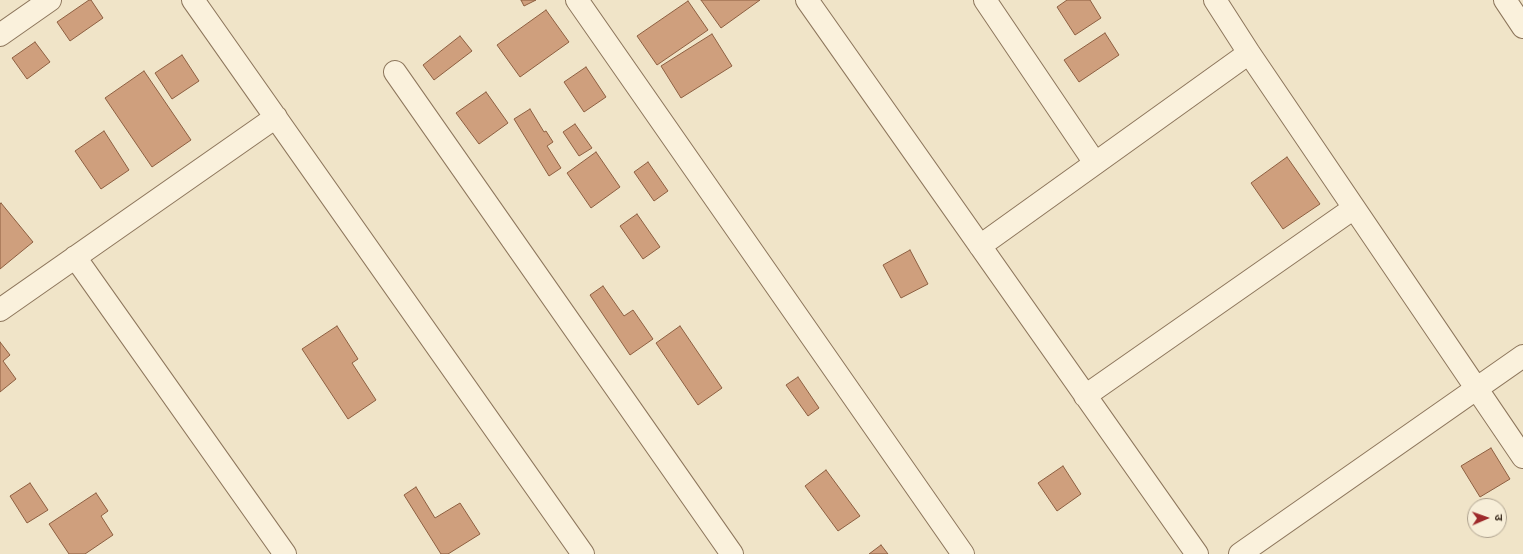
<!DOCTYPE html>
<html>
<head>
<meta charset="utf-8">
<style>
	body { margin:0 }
	#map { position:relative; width:1523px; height:554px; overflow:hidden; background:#f0e4c8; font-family:Georgia,"Noto Sans Devanagari",serif }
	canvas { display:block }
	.north { position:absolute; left:1467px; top:498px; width:40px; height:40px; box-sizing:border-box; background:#f7eed8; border:1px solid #ada18e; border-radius:50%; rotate:88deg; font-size:11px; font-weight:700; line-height:16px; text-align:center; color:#3d2e20 }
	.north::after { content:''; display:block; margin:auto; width:14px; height:18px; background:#9e2a2b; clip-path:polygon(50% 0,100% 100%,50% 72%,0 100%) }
</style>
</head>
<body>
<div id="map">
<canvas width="1523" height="554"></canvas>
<div class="north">उ</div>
</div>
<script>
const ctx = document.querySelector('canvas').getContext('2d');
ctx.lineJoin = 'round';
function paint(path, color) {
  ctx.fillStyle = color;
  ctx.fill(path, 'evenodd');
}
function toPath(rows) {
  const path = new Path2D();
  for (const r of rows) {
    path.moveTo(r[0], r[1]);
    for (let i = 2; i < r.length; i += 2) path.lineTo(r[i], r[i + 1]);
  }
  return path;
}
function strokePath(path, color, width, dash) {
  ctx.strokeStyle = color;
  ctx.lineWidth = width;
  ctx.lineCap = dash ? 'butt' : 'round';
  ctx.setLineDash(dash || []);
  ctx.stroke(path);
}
const building = toPath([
	[89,0,91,0,103,18,70,41,57,22,89,0],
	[521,0,536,0,524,6,521,0],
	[701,0,760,0,721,28,701,0],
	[1067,0,1090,0,1101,18,1075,35,1057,7,1067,0],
	[688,1,708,30,657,65,637,36,688,1],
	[546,10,569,42,520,77,497,45,546,10],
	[1105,33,1119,55,1079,82,1064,60,1105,33],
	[712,34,732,66,681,98,661,66,712,34],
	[460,36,472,51,434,80,423,65,460,36],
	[35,42,50,62,27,79,12,58,35,42],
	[182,55,199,81,172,99,155,73,182,55],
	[586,67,606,97,584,112,564,82,586,67],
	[144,71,191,140,152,167,105,98,144,71],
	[486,92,508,123,479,144,456,113,486,92],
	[530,109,544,132,546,131,553,142,547,146,561,168,549,176,514,119,530,109],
	[575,124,592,148,579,156,563,132,575,124],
	[104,131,129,170,101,189,75,151,104,131],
	[596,152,620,187,591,208,567,173,596,152],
	[1287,157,1320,204,1283,229,1251,183,1287,157],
	[648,162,668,191,654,201,634,172,648,162],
	[1,203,33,242,0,269,0,204,1,203],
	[637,214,660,247,643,259,620,226,637,214],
	[910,250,928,284,901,298,883,265,910,250],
	[603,286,624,316,633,310,653,339,630,355,590,295,603,286],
	[337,326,358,359,352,363,376,400,348,419,302,349,337,326],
	[680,326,722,388,698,405,656,343,680,326],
	[0,342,10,355,3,361,16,379,0,392,0,342],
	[798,377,819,408,808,416,786,385,798,377],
	[1491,448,1510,479,1480,497,1461,466,1491,448],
	[1063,466,1081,494,1057,511,1038,483,1063,466],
	[826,470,860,516,838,531,805,486,826,470],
	[30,483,48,510,27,523,10,496,30,483],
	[416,487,435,518,460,503,480,534,448,554,441,554,404,495,416,487],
	[96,493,108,511,101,516,113,535,85,554,69,554,49,524,96,493],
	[881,545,888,554,869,554,881,545]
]);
paint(building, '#cf9f7d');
strokePath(building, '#8d5f41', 1);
const minor = toPath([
	[193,0,583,554],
	[577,0,963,554],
	[807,0,1197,554],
	[985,0,1095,163],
	[1215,0,1249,53,1523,457],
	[1505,0,1523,27],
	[0,35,50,0],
	[395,72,732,554],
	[980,246,1249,53],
	[75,257,285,554],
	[0,310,276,117],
	[1085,396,1354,208],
	[1240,554,1523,356]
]);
strokePath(minor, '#8d765c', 24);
strokePath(minor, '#faf1dc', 22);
</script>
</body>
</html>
